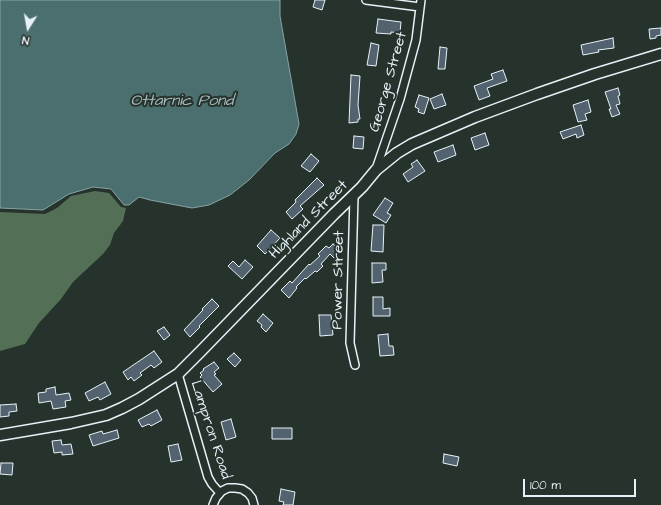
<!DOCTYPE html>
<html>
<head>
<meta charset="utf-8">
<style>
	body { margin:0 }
	#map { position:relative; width:661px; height:505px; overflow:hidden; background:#26332d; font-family:"Architects Daughter",sans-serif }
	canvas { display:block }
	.north { position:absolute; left:8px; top:8px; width:40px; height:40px; -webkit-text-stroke:3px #26332d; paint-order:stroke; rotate:191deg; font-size:11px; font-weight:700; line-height:16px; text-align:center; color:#e8f1f8 }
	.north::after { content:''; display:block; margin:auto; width:14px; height:18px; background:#e8f1f8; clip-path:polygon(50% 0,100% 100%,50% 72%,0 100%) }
	.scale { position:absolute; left:523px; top:479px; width:113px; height:18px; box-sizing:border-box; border:2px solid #e8f1f8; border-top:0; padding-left:5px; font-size:12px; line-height:14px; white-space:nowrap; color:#e8f1f8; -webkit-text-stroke:3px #26332d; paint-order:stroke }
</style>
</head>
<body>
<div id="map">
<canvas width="661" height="505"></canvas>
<div class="north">N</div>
<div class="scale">100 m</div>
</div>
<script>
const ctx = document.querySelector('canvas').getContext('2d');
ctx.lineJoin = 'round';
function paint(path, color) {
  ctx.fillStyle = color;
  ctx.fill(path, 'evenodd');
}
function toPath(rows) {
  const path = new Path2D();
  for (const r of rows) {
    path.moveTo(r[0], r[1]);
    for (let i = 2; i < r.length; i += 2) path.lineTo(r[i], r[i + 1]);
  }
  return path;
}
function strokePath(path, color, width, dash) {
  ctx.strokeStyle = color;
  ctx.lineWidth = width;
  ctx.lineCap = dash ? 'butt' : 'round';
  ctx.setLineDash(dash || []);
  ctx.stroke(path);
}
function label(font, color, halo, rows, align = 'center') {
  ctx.font = font + ' "Architects Daughter",sans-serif';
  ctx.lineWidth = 4;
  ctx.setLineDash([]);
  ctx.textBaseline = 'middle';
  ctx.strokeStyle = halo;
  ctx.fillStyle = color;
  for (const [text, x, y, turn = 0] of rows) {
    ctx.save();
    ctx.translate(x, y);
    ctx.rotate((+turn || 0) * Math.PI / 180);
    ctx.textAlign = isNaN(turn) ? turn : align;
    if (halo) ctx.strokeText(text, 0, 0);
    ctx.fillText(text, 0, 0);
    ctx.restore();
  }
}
paint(toPath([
	[95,191,109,193,121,207,126,208,123,221,114,233,110,245,103,254,73,282,61,299,39,323,25,344,0,351,0,212,45,214,57,208,71,196]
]), '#536f56');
const water = toPath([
	[0,0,280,0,280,16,299,124,296,134,289,144,275,153,249,180,230,195,209,205,192,208,150,200,139,197,129,205,124,205,111,189,93,187,69,194,43,210,0,208,0,0]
]);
paint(water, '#4a6f6e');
strokePath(water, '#89a3a5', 1);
const building = toPath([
	[315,0,325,0,322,10,313,7,315,0],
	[378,19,401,22,400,33,391,32,391,34,376,33,378,19],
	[661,28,661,35,656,36,656,38,650,39,649,29,661,28],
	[613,38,614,48,598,50,599,52,583,55,581,45,613,38],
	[371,43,379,45,376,66,367,65,371,43],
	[440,47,447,48,445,69,438,69,440,47],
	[503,70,507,81,487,88,490,96,479,100,474,86,493,79,491,74,503,70],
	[351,75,360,76,358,105,360,119,358,119,358,122,349,123,351,75],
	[618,88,620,95,618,96,620,104,616,105,620,114,612,117,609,109,611,109,605,92,618,88],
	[442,94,446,105,434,109,430,99,442,94],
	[419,95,429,98,424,114,418,112,419,109,415,107,419,95],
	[588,100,591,112,585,114,587,120,578,122,573,105,588,100],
	[581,125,584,135,577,138,576,134,563,139,560,132,581,125],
	[485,133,489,145,475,150,471,138,485,133],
	[354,136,364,137,363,149,353,148,354,136],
	[453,145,456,155,438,162,434,152,453,145],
	[311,154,319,161,310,172,301,166,311,154],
	[417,160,425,171,408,182,403,174,413,167,411,164,417,160],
	[317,178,324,185,300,206,303,209,292,219,286,212,296,202,295,200,317,178],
	[385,198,393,203,387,213,391,215,386,223,373,215,385,198],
	[373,225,384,225,383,252,371,251,373,225],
	[271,230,280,238,265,254,257,246,271,230],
	[333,244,341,251,334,258,330,254,321,264,323,266,317,272,315,271,306,279,305,278,296,287,297,288,289,298,281,290,290,281,292,283,309,264,310,265,320,256,318,254,326,246,329,248,333,244],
	[245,260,253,267,242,279,228,266,233,261,239,267,245,260],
	[372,263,386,263,386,270,382,270,383,282,372,283,372,263],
	[373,297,383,297,383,309,390,308,390,316,373,316,373,297],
	[212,299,219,306,199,326,200,327,190,337,184,330,203,310,202,309,212,299],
	[263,314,273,323,266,332,261,327,262,325,257,321,263,314],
	[319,315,331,315,333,335,320,336,319,315],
	[164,327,170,335,164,340,157,331,164,327],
	[388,334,389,346,393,346,394,355,380,356,378,335,388,334],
	[154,351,162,362,154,368,151,365,140,373,142,375,134,381,131,377,128,380,123,372,154,351],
	[234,353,241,360,235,367,227,359,234,353],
	[214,362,219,368,214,372,216,374,214,375,222,384,213,392,200,377,202,375,200,373,204,370,203,369,214,362],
	[105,382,111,394,100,400,98,397,89,401,85,393,105,382],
	[55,387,56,395,69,393,71,400,65,401,66,407,53,409,51,401,39,403,38,393,46,392,46,389,55,387],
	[16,404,17,411,9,412,9,416,0,417,0,405,16,404],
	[157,410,162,420,151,426,149,424,142,427,138,420,157,410],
	[231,419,236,437,226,440,221,422,231,419],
	[272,428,292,428,292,439,272,439,272,428],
	[117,430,119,438,93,446,89,435,102,431,103,434,117,430],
	[61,440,62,445,71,444,73,454,62,455,62,452,54,453,52,441,61,440],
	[178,444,182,460,171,462,168,446,178,444],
	[444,454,459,457,457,466,443,463,444,454],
	[1,463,13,463,12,475,0,474,1,463],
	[281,489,295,492,293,505,283,505,284,502,279,501,281,489]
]);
paint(building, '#52636f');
strokePath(building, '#e8f1f8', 1);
const street = toPath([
	[366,0,420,7],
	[376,169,400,99,416,40,421,0],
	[354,196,350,343,355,365],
	[178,374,208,477,212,484,220,493],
	[213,505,216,498,222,491,228,488,235,488,242,489,248,493,252,498,254,505]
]);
const secondary = toPath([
	[0,435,71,423,106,415,122,408,139,399,178,374,201,351,334,214,362,187,376,170,397,153,412,144,475,117,537,94,595,74,661,54]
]);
strokePath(street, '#e8f1f8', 10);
strokePath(secondary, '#e8f1f8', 13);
strokePath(street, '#26332d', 7);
strokePath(secondary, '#26332d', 10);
label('15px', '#e8f1f8', '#26332d', [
	["George Street",389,82,-74],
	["Highland Street",309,220,-45],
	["Power Street",339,280,-89],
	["Lampron Road",210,430,72]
]);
label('italic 16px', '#a9bdc1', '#26332d', [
	["Ottarnic Pond",182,102]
]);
</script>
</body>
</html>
